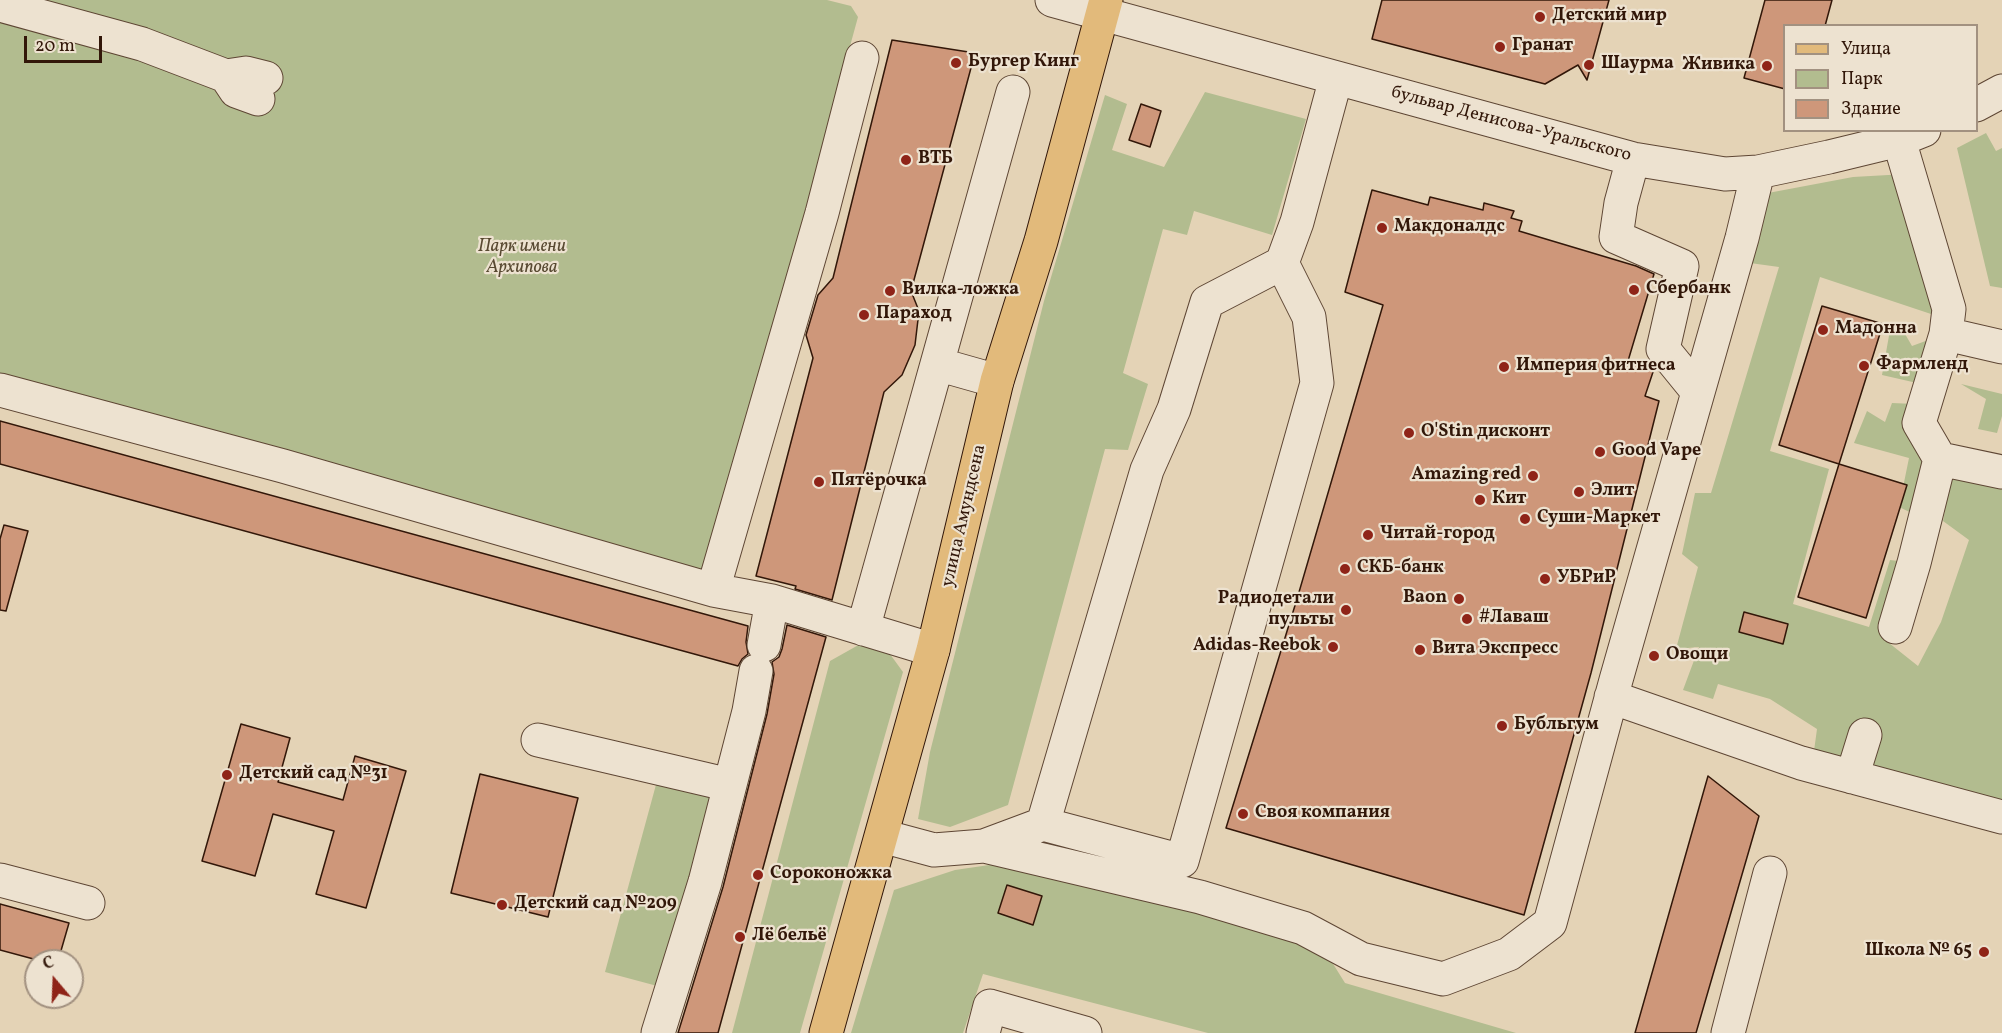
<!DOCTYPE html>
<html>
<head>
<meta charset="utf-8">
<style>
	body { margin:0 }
	#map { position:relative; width:2002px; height:1033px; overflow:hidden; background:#e4d3b6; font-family:Vollkorn,serif }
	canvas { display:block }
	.legend { position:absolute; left:1783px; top:24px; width:195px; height:108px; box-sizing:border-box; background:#ede2d0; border:2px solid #a29180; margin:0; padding:8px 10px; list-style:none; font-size:18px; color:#321709 }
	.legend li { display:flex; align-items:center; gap:12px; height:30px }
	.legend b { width:30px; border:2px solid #a29180 }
	.north { position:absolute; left:24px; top:949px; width:60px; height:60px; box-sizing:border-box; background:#ede2d0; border:2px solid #a29180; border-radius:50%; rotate:341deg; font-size:16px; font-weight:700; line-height:24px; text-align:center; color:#321709 }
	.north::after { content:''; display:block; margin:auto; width:21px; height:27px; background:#8f2418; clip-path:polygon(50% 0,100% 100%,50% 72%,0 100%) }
	.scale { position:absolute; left:24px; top:36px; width:78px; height:27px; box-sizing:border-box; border:3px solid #321709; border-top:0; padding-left:8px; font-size:18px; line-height:21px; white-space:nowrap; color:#321709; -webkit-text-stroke:4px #ede2d0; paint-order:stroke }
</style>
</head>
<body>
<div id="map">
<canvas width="2002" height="1033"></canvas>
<ul class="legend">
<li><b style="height:8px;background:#e2ba7b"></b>Улица</li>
<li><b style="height:16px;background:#b2bc8f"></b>Парк</li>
<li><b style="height:16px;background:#ce977a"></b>Здание</li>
</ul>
<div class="north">С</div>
<div class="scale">20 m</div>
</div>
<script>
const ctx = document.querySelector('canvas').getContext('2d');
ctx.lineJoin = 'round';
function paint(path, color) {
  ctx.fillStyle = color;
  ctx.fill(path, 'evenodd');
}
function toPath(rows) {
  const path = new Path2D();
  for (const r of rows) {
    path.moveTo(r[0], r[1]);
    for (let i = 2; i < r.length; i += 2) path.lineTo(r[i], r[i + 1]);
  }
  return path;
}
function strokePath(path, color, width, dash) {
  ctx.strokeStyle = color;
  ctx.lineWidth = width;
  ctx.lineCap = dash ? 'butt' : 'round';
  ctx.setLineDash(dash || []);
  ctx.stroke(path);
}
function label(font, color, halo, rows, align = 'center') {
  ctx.font = font + ' Vollkorn,serif';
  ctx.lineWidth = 4.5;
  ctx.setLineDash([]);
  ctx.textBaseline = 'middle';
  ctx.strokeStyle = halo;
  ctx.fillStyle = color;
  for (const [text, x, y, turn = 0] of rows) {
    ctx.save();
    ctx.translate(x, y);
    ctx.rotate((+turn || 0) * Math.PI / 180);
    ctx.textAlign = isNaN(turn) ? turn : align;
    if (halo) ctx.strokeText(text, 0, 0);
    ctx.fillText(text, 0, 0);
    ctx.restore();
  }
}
paint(toPath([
	[0,0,827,0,851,6,858,17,705,575,0,382],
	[1205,92,1306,119,1272,235,1194,211,1187,235,1163,229,1123,373,1148,384,1128,450,1105,449,1008,805,950,827,918,819,930,752,1044,301,1105,95,1127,104,1112,150,1164,167],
	[1986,133,1996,151,2002,148,2002,288,1990,286,1957,148],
	[1906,174,1934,315,1820,277,1770,451,1829,469,1793,604,1869,627,1890,560,1914,563,1884,639,1918,666,1941,622,1969,540,1943,521,1955,457,2002,466,2002,802,1814,751,1817,729,1770,699,1718,684,1713,699,1683,690,1699,647,1676,649,1698,567,1682,554,1695,493,1711,493,1779,267,1750,263,1768,193,1853,177],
	[1901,327,1912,346,1931,339,1917,383,1882,375,1890,330],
	[1961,384,2002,394,2002,416,1997,433,1978,429,1986,399],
	[1892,403,1915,404,1929,466,1918,516,1899,507,1909,458,1854,443,1867,411,1885,422],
	[862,643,887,650,903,672,800,1033,732,1033,830,661],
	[657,781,712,796,661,987,605,972],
	[1003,863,1193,911,1325,951,1345,983,1516,1033,1208,1033,983,974,963,1033,851,1033,894,890,955,870]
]), '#b2bc8f');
const building = toPath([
	[1382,0,1609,0,1587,80,1578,65,1545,84,1372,39,1382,0],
	[1765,0,1832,0,1825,26,1785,26,1785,89,1744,78,1765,0],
	[892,40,975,53,911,291,919,311,915,345,902,375,884,392,832,600,795,589,796,586,756,576,813,358,806,335,818,295,833,278,892,40],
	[1141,104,1161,111,1150,147,1129,140,1141,104],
	[1372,190,1428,205,1430,197,1483,210,1484,203,1514,211,1511,218,1522,221,1519,231,1636,266,1654,274,1628,361,1654,369,1645,396,1659,401,1591,673,1524,915,1226,828,1297,599,1383,305,1345,292,1372,190],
	[1822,306,1883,324,1839,464,1779,445,1822,306],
	[0,421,748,626,746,642,748,654,742,659,738,666,0,464,0,421],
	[1839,464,1907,485,1866,618,1798,597,1839,464],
	[4,525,28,531,6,611,0,610,0,539,4,525],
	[1744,612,1788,624,1783,644,1739,632,1744,612],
	[787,625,826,637,718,1033,678,1033,723,887,767,714,774,674,772,662,779,657,782,649,787,625],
	[241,724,290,738,278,782,343,800,355,756,406,771,366,908,316,894,334,831,273,814,255,876,202,861,241,724],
	[480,774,578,798,548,917,451,893,480,774],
	[1708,776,1759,816,1696,1033,1635,1033,1708,776],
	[1007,885,1042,896,1033,925,998,913,1007,885],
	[0,904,69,923,58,961,41,961,0,950,0,904]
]);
paint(building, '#ce977a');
strokePath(building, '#321709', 1.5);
const minor = toPath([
	[1052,0,1633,159,1725,174,1758,172,1829,157,1899,140,1924,130],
	[0,5,142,44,226,76],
	[258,99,236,91,226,76,246,73,266,78],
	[1976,105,2002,91],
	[1899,140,1949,309,1946,334,2002,347],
	[1633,159,1621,203,1616,237,1682,266,1663,349,1698,392],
	[1282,263,1297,222,1336,78],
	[937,364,997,381],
	[0,390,283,466,713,590,772,601,933,650],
	[1940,459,2002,472],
	[713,590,822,213,862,58],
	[1895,627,1914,563,1940,459,1919,423,1946,334],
	[863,629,1013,92],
	[764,645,772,601],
	[1611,697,1801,763,2002,817],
	[538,740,730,785],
	[1852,777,1865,735],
	[882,836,934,850,984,846,1043,824,1182,861,1317,383,1309,317,1282,263,1207,302,1174,409,1147,470,1043,824],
	[984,846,1200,897,1303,928,1361,959,1443,979,1509,954,1550,923,1616,680,1742,238,1758,172],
	[0,880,88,903],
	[658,1033,705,882,749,711,756,671],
	[983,1033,990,1006,1085,1033],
	[1728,1033,1770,873]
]);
const major = toPath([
	[826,1033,933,650,997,381,1041,241,1106,0]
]);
strokePath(minor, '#5e4634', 35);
strokePath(major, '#321709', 35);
strokePath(minor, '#ede2d0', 33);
strokePath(major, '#e2ba7b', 33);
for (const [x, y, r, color] of [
	[1540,17,6,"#8f2418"],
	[1500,47,6,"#8f2418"],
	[956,63,6,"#8f2418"],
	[1589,65,6,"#8f2418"],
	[1767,66,6,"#8f2418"],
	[906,160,6,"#8f2418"],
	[1382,228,6,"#8f2418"],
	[1634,290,6,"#8f2418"],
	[890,291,6,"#8f2418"],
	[864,315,6,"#8f2418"],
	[1823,330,6,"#8f2418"],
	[1864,366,6,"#8f2418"],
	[1504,367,6,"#8f2418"],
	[1409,433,6,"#8f2418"],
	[1600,452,6,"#8f2418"],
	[1533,476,6,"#8f2418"],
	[819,482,6,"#8f2418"],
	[1579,492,6,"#8f2418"],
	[1480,500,6,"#8f2418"],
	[1525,519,6,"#8f2418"],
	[1368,535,6,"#8f2418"],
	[1345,569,6,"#8f2418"],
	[1545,579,6,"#8f2418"],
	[1459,599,6,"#8f2418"],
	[1346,610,6,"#8f2418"],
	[1467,619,6,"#8f2418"],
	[1333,647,6,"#8f2418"],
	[1420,650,6,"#8f2418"],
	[1654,656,6,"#8f2418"],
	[1502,726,6,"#8f2418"],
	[227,775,6,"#8f2418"],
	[1243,814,6,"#8f2418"],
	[758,875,6,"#8f2418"],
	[502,905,6,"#8f2418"],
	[740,937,6,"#8f2418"],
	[1984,952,6,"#8f2418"]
]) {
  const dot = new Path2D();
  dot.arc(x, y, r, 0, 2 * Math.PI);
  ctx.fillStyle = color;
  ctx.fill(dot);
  strokePath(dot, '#ede2d0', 2);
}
label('bold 18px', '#321709', '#ede2d0', [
	["Детский мир",1552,17],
	["Гранат",1512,47],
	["Бургер Кинг",968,63],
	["Шаурма",1601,65],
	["Живика",1755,66,"right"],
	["ВТБ",918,160],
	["Макдоналдс",1394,228],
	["Сбербанк",1646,290],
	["Вилка-ложка",902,291],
	["Параход",876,315],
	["Мадонна",1835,330],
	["Фармленд",1876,366],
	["Империя фитнеса",1516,367],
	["O'Stin дисконт",1421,433],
	["Good Vape",1612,452],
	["Amazing red",1521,476,"right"],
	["Пятёрочка",831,482],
	["Элит",1591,492],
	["Кит",1492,500],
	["Суши-Маркет",1537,519],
	["Читай-город",1380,535],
	["СКБ-банк",1357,569],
	["УБРиР",1557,579],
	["Baon",1447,599,"right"],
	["Радиодетали",1334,600,"right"],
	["пульты",1334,621,"right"],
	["#Лаваш",1479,619],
	["Adidas-Reebok",1321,647,"right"],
	["Вита Экспресс",1432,650],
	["Овощи",1666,656],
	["Бубльгум",1514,726],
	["Детский сад №31",239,775],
	["Своя компания",1255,814],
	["Сороконожка",770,875],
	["Детский сад №209",514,905],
	["Лё бельё",752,937],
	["Школа № 65",1972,952,"right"]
], 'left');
label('18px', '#321709', '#ede2d0', [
	["бульвар Денисова-Уральского",1511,125,15],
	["улица Амундсена",965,516,-77]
]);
label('italic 18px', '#584931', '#ede2d0', [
	["Парк имени",522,248],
	["Архипова",522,269]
]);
</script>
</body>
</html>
